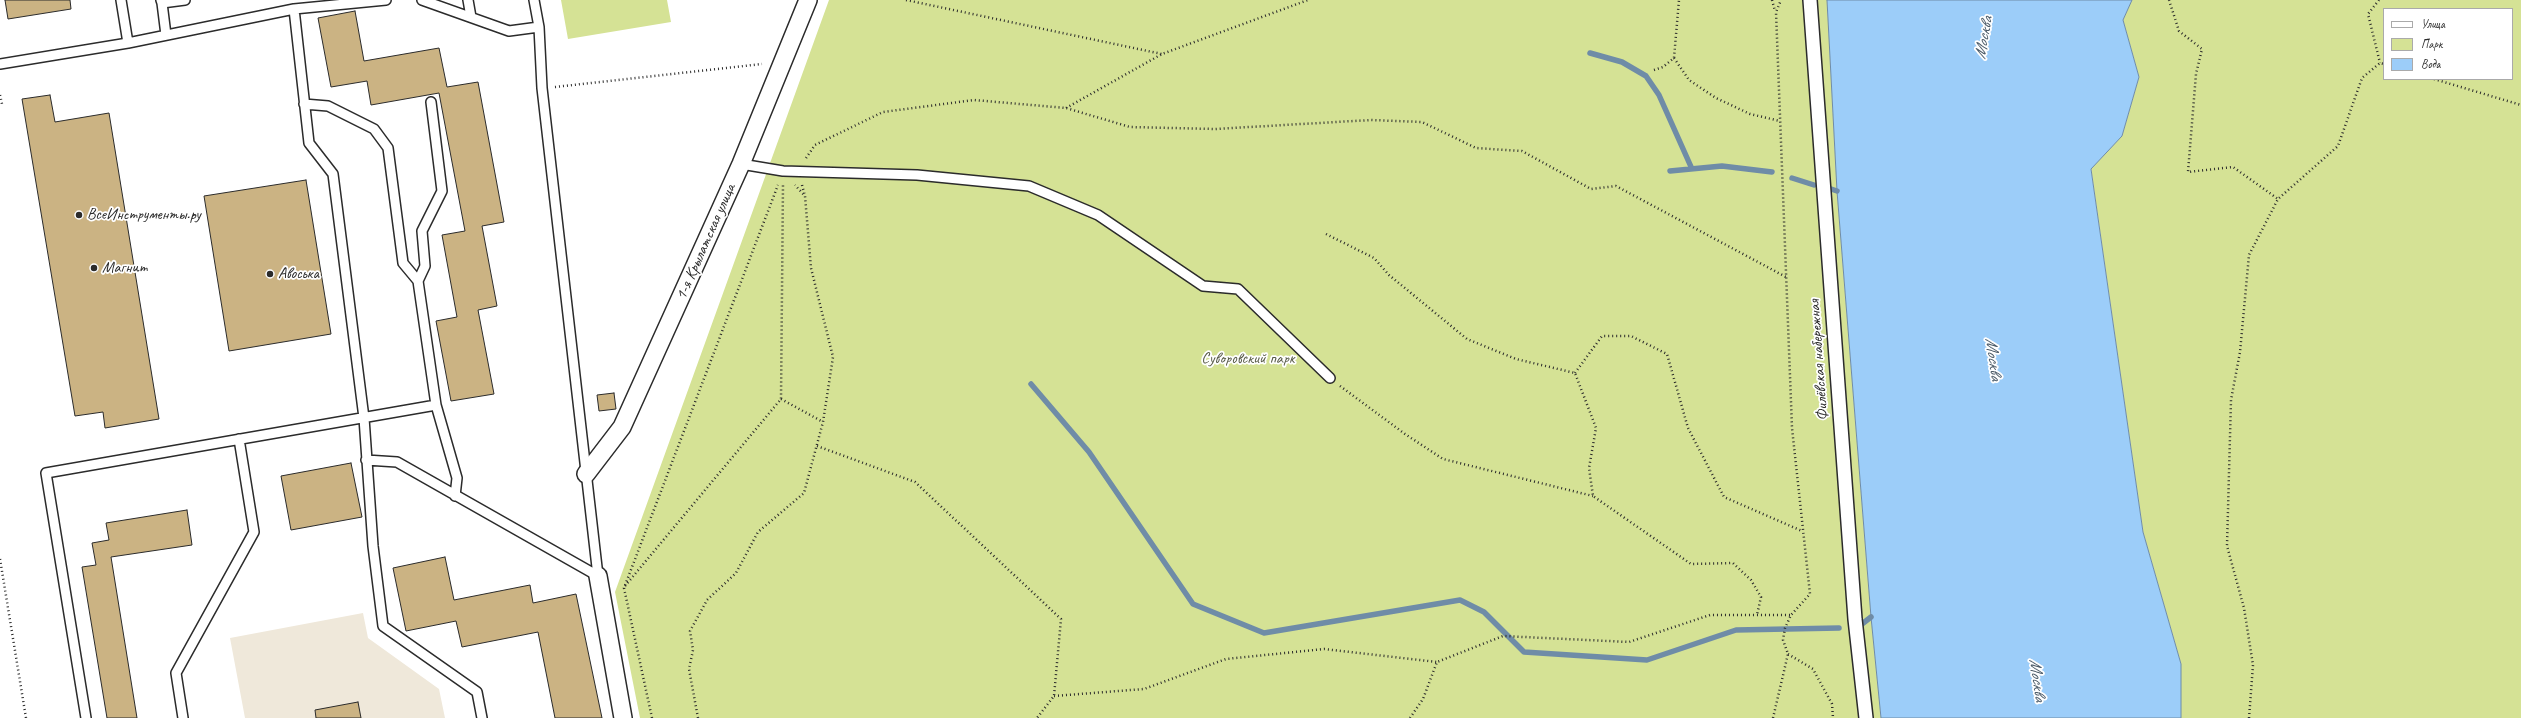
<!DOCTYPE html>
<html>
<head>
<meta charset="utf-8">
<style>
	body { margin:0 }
	#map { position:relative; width:2521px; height:718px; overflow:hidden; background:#fff; font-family:Caveat,sans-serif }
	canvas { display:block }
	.legend { position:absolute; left:2383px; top:8px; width:130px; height:72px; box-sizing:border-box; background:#fff; border:1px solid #aaa; margin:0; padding:5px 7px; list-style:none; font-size:12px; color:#2b2b2b }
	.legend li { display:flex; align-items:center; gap:8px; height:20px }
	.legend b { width:20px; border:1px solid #aaa }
</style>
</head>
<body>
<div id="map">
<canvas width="2521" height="718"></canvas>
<ul class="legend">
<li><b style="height:5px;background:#fff"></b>Улица</li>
<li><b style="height:11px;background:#d5e295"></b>Парк</li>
<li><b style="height:11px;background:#9ccdf9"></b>Вода</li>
</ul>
</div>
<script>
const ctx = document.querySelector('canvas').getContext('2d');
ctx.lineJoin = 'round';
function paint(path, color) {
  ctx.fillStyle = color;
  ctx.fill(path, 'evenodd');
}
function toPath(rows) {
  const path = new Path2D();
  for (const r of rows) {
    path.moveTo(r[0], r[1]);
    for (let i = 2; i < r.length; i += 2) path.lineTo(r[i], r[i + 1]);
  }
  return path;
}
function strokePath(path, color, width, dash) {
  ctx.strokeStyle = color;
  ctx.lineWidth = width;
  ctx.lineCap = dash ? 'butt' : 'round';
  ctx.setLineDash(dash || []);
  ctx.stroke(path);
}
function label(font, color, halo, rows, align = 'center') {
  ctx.font = font + ' Caveat,sans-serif';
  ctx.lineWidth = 3.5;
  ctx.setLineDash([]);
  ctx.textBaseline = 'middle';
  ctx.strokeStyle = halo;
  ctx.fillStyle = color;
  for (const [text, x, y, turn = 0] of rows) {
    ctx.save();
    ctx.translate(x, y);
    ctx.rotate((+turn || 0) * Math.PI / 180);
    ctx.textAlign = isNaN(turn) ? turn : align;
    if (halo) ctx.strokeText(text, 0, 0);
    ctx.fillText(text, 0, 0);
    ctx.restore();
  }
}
paint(toPath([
	[363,613,368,638,439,689,445,718,245,718,230,638]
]), '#efe8da');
paint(toPath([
	[561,0,667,0,671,22,568,39],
	[829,0,1827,0,1837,191,1871,617,1881,718,640,718,615,592],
	[2132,0,2521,0,2521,718,2181,718,2181,664,2143,532,2091,168,2122,136,2139,77,2123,20],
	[2384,9,2512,9,2512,79,2384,79]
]), '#d5e295');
const water = toPath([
	[1827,0,2132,0,2123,20,2139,77,2122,136,2091,169,2143,532,2181,664,2181,718,1881,718,1871,617,1837,191,1827,0]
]);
paint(water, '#9ccdf9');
strokePath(water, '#6f8ca7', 1);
strokePath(toPath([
	[1590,53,1622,62,1646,76,1659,95,1692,169],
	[1670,171,1722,166,1772,172],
	[1792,178,1814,185],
	[1828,188,1837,191],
	[1031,384,1089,452,1193,604,1264,633,1460,600,1484,612,1524,652,1647,660,1736,630,1839,628],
	[1862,624,1871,617]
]), '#6f8ca7', 5.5);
const building = toPath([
	[5,0,70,0,71,9,8,19,5,0],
	[355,11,364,61,439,48,447,87,478,82,504,222,482,226,497,306,478,310,494,394,451,401,436,321,457,317,442,235,465,231,439,93,371,105,367,81,331,87,318,18,355,11],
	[50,95,55,122,109,113,159,419,105,428,103,412,75,416,22,99,50,95],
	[306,180,331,334,229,351,204,196,306,180],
	[614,393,616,409,599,411,597,395,614,393],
	[351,463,362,517,291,530,281,476,351,463],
	[187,510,192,545,111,557,137,718,107,718,82,567,96,565,92,543,109,540,106,523,187,510],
	[445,557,454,600,530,585,533,603,576,594,602,718,555,718,538,632,462,647,456,621,406,631,393,568,445,557],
	[358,702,361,718,316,718,315,710,358,702]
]);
paint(building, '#cbb383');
strokePath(building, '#2b2b2b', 1);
const service = toPath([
	[121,0,128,43],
	[161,0,162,3,185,0],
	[422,0,509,31,539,27],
	[468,0,471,17],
	[534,0,539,27,542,88,598,576],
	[162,3,166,35],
	[294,9,309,143,333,174,364,418,373,546,383,626,477,692,482,718],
	[0,64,128,43,294,9,386,0],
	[304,104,328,106,374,129,388,148,403,263,418,281],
	[741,164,783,171,917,175,1029,186,1098,215,1203,286,1238,289,1330,378],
	[436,405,457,478,455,496],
	[366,460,397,462,598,576],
	[86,718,46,473,436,405,418,281,425,266,422,231,442,191,431,102],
	[183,718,176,673,254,532,239,439]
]);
const pedestrian = toPath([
	[1810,0,1855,619,1866,718]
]);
const minor = toPath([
	[586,474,622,427,741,164,808,0],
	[598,576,623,718]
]);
strokePath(service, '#2b2b2b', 12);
strokePath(pedestrian, '#2b2b2b', 16);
strokePath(minor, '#2b2b2b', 20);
strokePath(toPath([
	[906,0,1162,54],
	[1772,0,1775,11],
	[2169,0,2179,31,2202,49,2196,74,2188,172,2233,167,2278,199],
	[2379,0,2368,14,2380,63],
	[1674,58,1689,80,1716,98,1750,114,1780,121],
	[1654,70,1663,67,1674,58,1679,0],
	[2434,79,2521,105],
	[555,87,762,64],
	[0,95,2,104,0,104],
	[1066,108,1162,54,1308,0],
	[806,158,815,145,883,112,974,100,1066,108,1130,127,1215,129,1371,120,1422,122,1476,148,1522,151,1591,189,1616,186,1786,277],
	[802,185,805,196],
	[1326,234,1374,258,1389,275,1467,339,1516,359,1575,373,1596,428,1589,468,1593,496,1691,564,1733,563,1751,580,1761,597,1757,615],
	[1575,373,1602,336,1631,336,1667,354,1688,428,1724,497,1802,531],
	[1340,386,1405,434,1443,459,1593,496],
	[781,399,823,422],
	[817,446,915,482,1061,619,1054,696,1037,718],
	[0,559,26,718],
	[625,586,781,399,783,184],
	[1788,654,1813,669,1832,704,1833,718],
	[1054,696,1144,689,1226,659,1324,649,1437,662],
	[652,718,624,588,778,185],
	[698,718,689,669,693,650,690,631,707,600,736,573,758,532,804,493,823,422,833,357,811,268,805,196,795,185],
	[1410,718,1423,699,1437,662,1503,636,1629,642,1710,615,1791,615],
	[1773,718,1788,654,1783,640,1785,628,1791,615,1810,594,1792,428,1776,12,1781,0],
	[2249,718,2253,665,2244,608,2227,546,2231,400,2240,352,2249,255,2278,199,2338,146,2362,78,2380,63,2384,64]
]), '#2b2b2b', 2.5, [1, 3]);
strokePath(service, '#fff', 9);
strokePath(pedestrian, '#fff', 13);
strokePath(minor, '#fff', 17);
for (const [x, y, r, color] of [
	[79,215,4,"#2b2b2b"],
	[94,268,4,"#2b2b2b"],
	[270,274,4,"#2b2b2b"]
]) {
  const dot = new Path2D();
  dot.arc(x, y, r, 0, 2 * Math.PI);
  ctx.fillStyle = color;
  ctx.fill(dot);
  strokePath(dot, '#fff', 1.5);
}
label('16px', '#2b2b2b', '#fff', [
	["ВсеИнструменты.ру",87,215],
	["Магнит",102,268],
	["Авоська",278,274]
], 'left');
label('16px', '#2b2b2b', '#fff', [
	["1-я Крылатская улица",706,242,-66],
	["Филёвская набережная",1819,360,-94]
]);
label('16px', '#565946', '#fff', [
	["Суворовский парк",1248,359]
]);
label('italic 17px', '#4d5c69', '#fff', [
	["Москва",1984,38,-80],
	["Москва",1993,359,82],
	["Москва",2037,680,82]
]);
</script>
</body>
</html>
